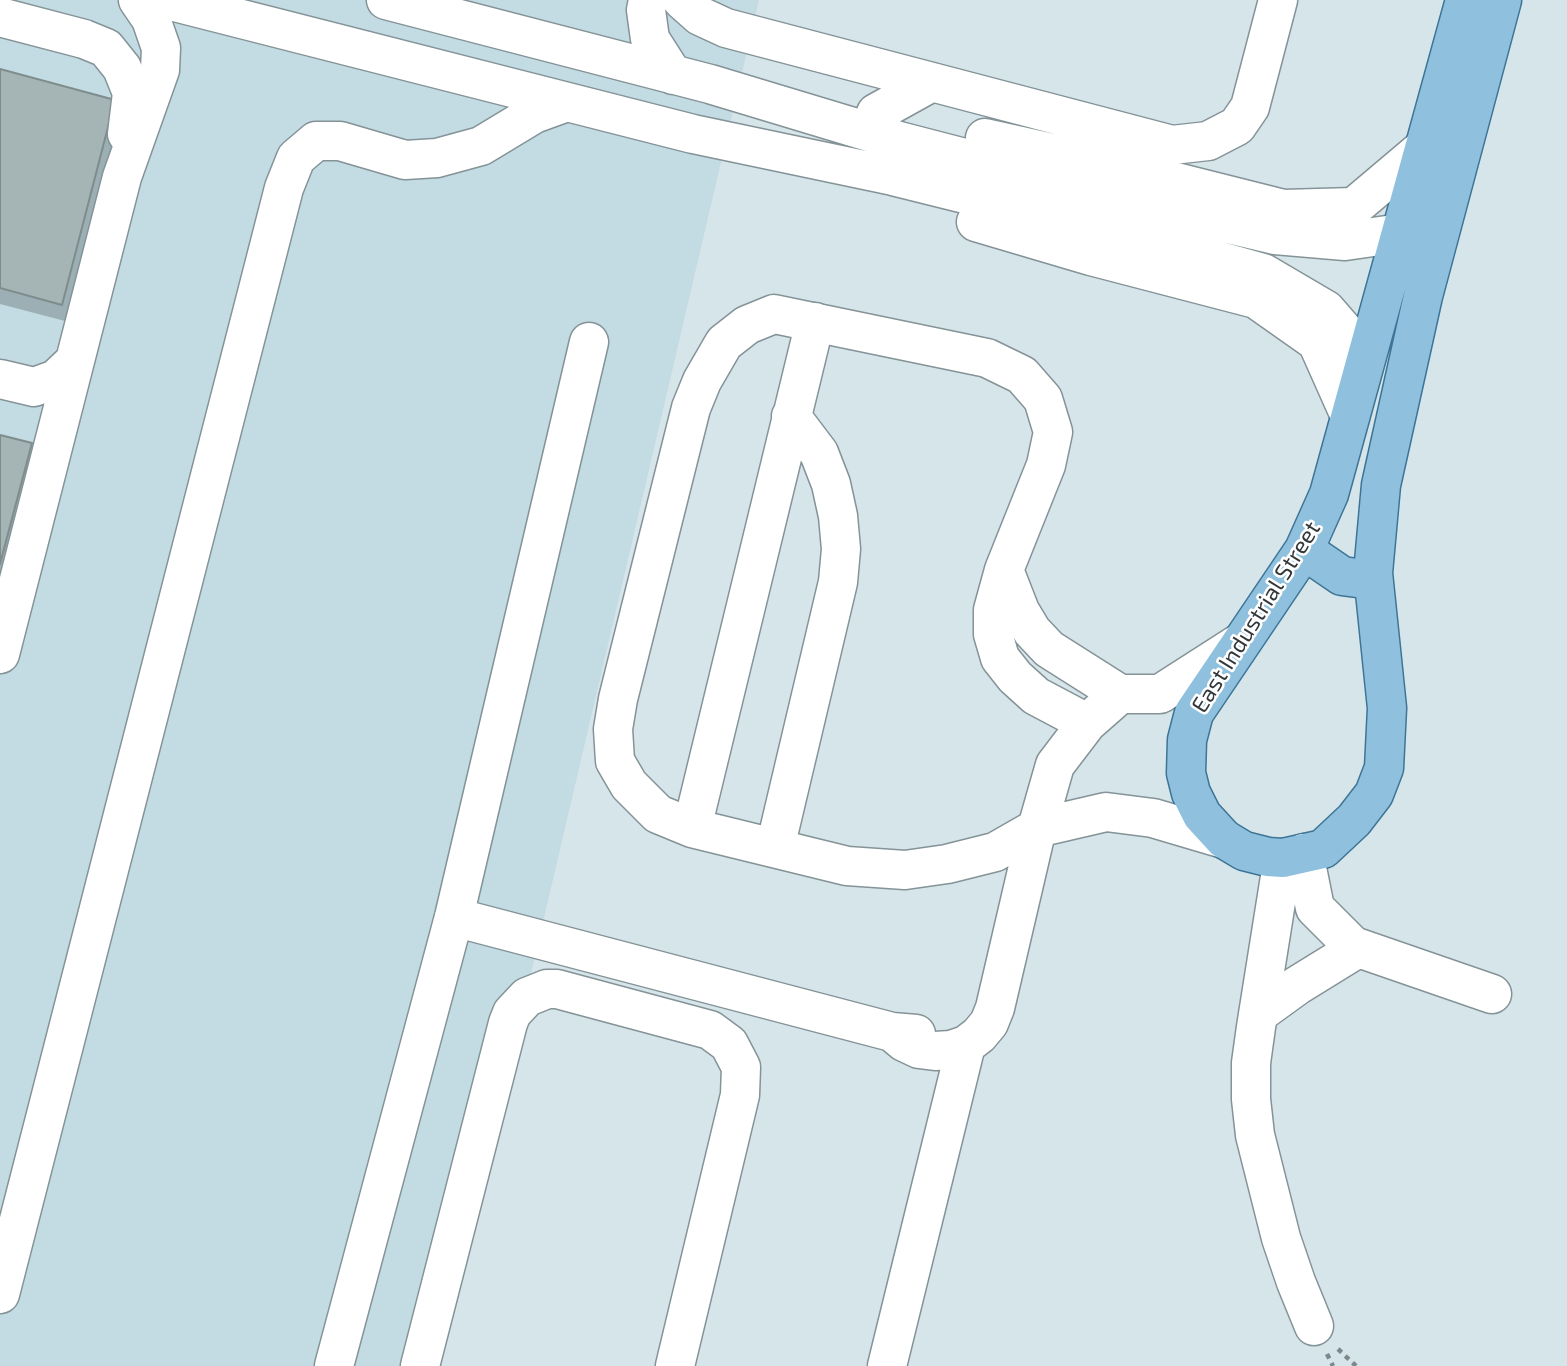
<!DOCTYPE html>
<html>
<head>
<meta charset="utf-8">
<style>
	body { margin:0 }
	canvas { display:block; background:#d6e5ea }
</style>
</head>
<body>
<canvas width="1567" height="1366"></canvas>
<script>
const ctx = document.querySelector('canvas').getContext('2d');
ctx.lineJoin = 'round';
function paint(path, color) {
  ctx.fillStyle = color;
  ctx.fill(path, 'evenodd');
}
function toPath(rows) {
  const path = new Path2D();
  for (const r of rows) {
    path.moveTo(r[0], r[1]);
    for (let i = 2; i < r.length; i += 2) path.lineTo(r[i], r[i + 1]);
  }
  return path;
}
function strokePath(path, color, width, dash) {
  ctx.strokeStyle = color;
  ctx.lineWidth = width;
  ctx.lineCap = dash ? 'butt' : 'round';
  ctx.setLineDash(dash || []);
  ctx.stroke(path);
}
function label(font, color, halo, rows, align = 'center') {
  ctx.font = font + ' "Exo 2",sans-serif';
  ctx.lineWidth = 5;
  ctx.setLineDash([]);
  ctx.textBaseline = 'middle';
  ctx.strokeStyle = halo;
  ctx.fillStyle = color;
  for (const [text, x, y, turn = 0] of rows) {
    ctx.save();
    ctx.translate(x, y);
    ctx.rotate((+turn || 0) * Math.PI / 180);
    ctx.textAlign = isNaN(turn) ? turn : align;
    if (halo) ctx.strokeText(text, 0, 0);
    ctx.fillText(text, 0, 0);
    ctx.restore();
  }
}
paint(toPath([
	[0,0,759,0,439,1366,0,1366]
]), '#c3dbe2');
paint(toPath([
	[0,71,136,124,84,326,0,304],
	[0,436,31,444,53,467,0,669]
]), '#0003');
const building = toPath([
	[0,69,115,100,62,305,0,288,0,69],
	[0,435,32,443,0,564,0,435]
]);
paint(building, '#a5b5b5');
strokePath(building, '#7e8d8c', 2);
const minor = toPath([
	[167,0,693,134,893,176,1102,228,1263,273,1326,310,1366,356],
	[386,0,710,84,899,141,1107,195,1275,235,1345,241,1401,233],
	[648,0,646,10,650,39,673,75],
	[682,0,700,16,726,28,1172,145,1208,141,1237,126,1250,107,1278,0],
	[0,17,84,39,106,48,122,68,132,93,127,134],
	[876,113,932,82],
	[985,138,1116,167,1283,209,1354,207,1425,147],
	[976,222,1091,256,1256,299,1317,342,1350,416],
	[0,379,34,387,56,379,75,361],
	[1004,570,993,610,993,634,1000,658,1015,677,1036,696,1087,723],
	[0,654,122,177,160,70,161,48,151,19,138,0],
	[1120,694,1049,649,1032,631,1020,611,1004,570,1046,465,1053,432,1043,399,1022,375,987,358,774,314,747,325,724,343,702,381,691,408,618,699,613,729,615,761,629,785,658,814,692,828,847,866,905,870,947,864,995,852,1037,828,1106,812,1153,818,1224,839],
	[692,828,815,322],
	[775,848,838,582,841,549,838,516,831,484,819,453,791,416],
	[1304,853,1315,908,1353,946,1492,994],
	[1283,858,1256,1027,1251,1063,1251,1099,1255,1135,1281,1238,1296,1282,1314,1326],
	[454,917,892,1032,916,1034],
	[1258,1014,1298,985,1358,948],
	[892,1032,904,1042,919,1049,935,1051,951,1050,966,1045,979,1035,989,1023,995,1008,1037,828,1055,765,1087,723,1120,694,1160,694,1238,644],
	[0,1294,284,188,296,158,316,141,340,141,405,160,437,158,481,146,534,114,567,102],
	[334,1366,454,917,589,342],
	[420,1366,508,1023,512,1013,527,997,547,989,557,989,710,1030,729,1044,741,1067,740,1095,675,1366],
	[887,1366,966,1045]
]);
const major = toPath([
	[1465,0,1329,494,1304,550,1194,713,1187,740,1186,773,1191,793,1202,815,1224,839,1244,851,1268,857,1283,858,1323,849,1354,820,1374,794,1384,768,1387,708,1373,573,1381,485,1423,296,1502,0],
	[1304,550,1342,576,1357,578,1373,573]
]);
strokePath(minor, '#849397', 41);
strokePath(major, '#3e7596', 41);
strokePath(toPath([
	[1338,1349,1356,1366],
	[1327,1354,1333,1366]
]), '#7e888c', 4.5, [5, 5]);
strokePath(minor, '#fff', 38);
strokePath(major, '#8fc0de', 38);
label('23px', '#32383a', '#fff', [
	["East Industrial Street",1256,617,-58]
]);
</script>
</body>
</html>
